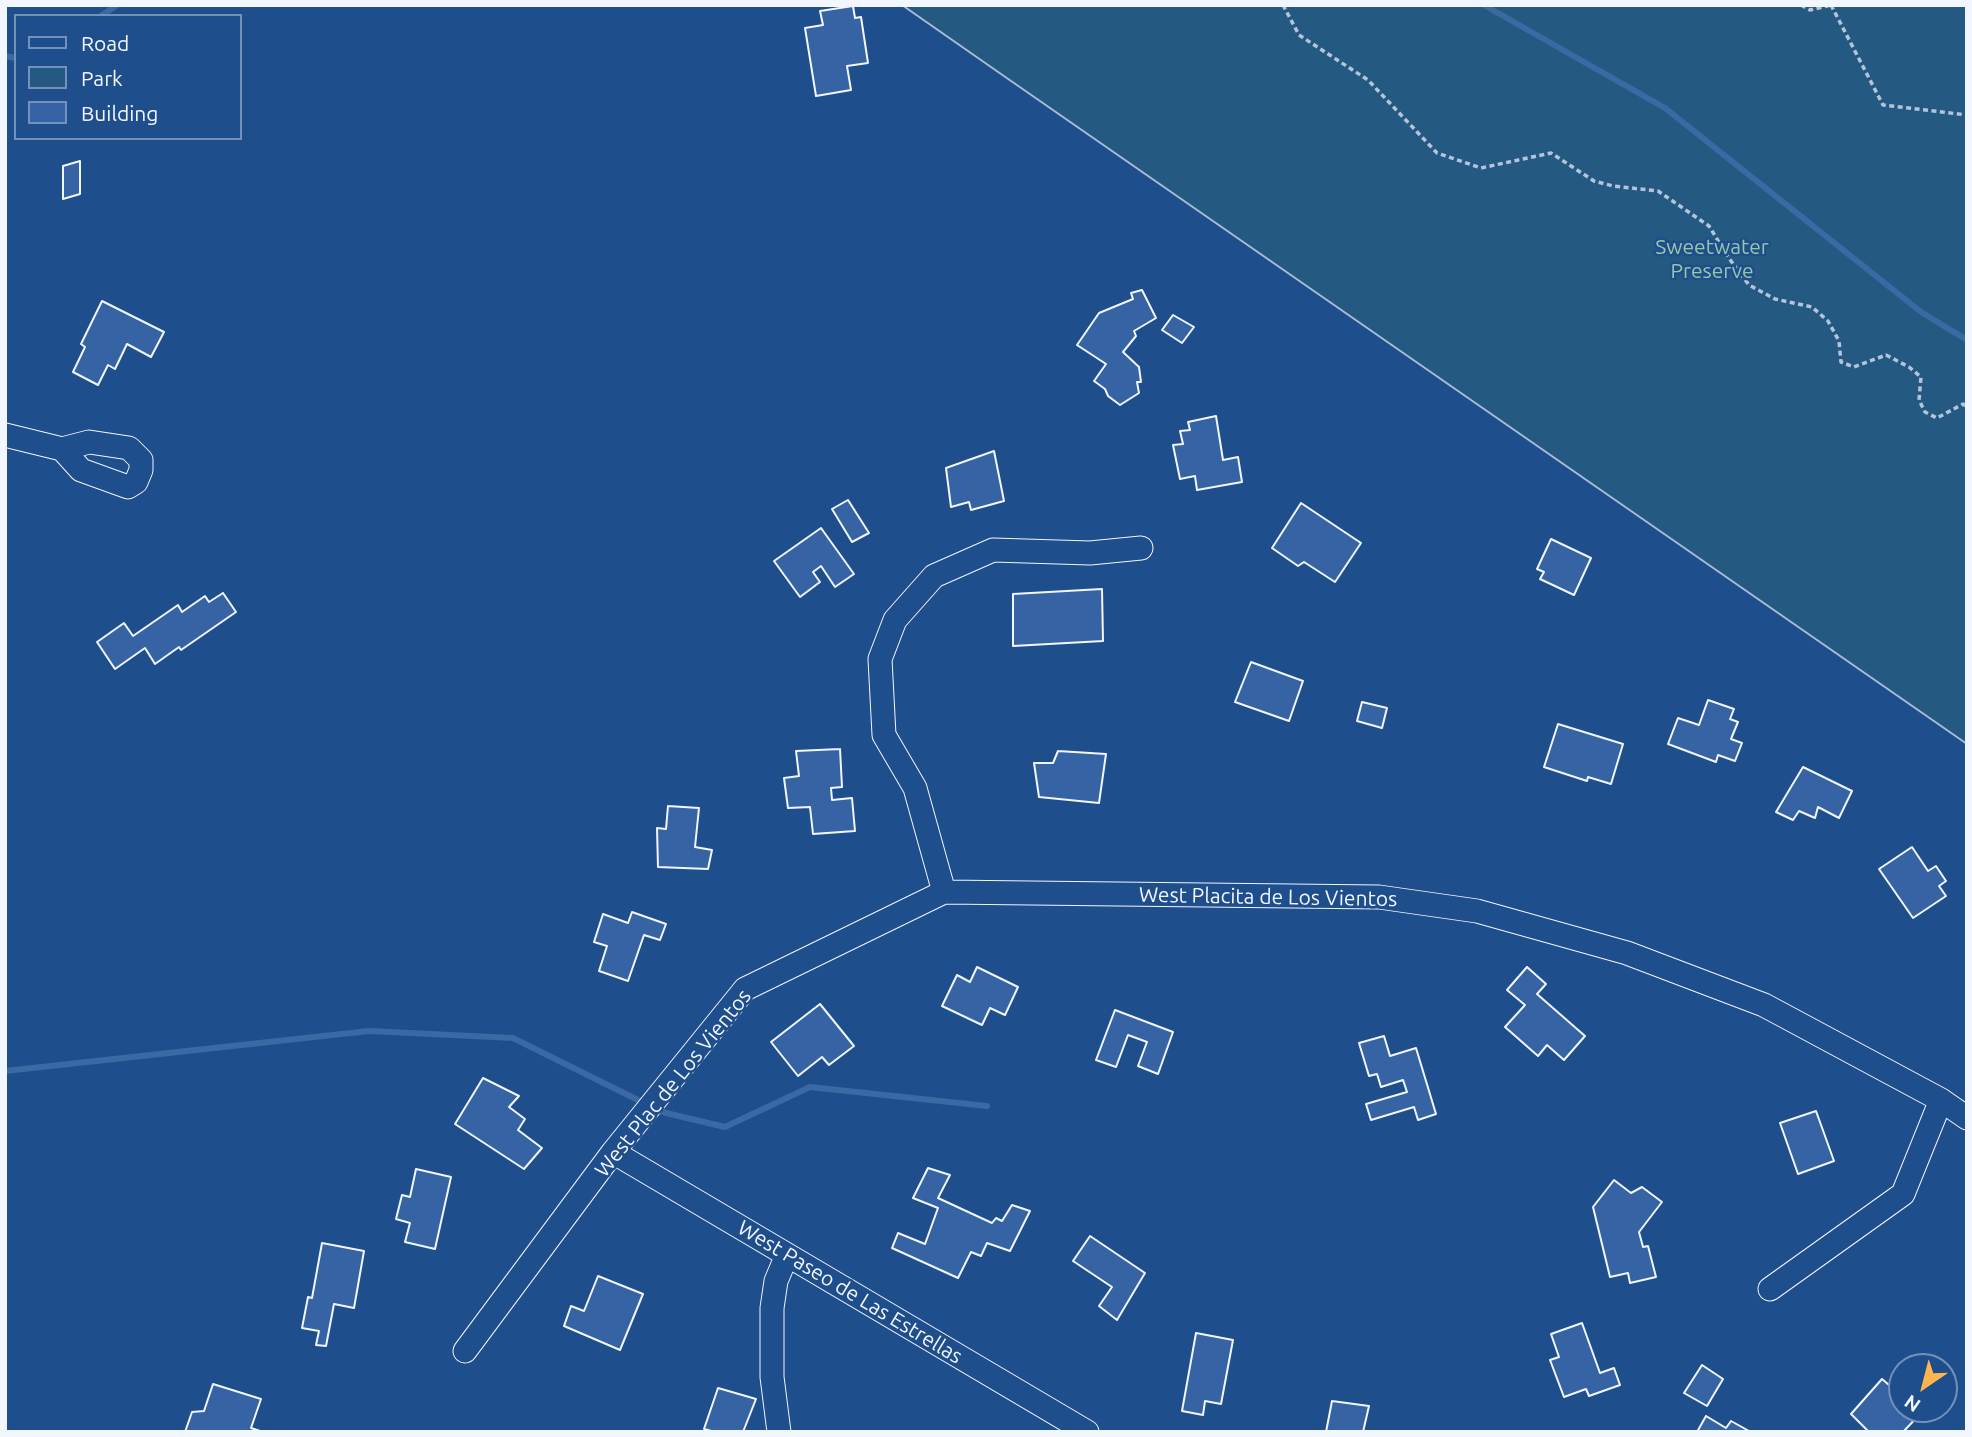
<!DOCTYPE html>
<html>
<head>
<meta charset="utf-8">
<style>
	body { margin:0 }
	#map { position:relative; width:1972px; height:1437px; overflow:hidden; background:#1f4e8c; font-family:Ubuntu,sans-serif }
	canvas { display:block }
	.frame { position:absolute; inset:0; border:7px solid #f2f6ff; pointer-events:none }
	.legend { position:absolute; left:14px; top:14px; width:228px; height:126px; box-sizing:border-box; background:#1f4e8c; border:2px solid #7391ba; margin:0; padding:9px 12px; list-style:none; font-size:21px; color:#f2f6ff }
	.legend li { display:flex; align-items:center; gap:14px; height:35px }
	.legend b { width:35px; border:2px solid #7391ba }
	.north { position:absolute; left:1888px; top:1353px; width:70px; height:70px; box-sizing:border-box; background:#1f4e8c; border:2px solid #7391ba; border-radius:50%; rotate:215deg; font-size:19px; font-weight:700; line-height:28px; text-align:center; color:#f2f6ff }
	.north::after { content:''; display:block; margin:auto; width:24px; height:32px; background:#ffb74d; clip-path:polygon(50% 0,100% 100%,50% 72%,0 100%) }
</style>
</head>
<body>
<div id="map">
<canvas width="1972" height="1437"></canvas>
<div class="frame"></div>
<ul class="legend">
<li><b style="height:9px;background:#1f4e8c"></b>Road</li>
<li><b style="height:19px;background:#245a82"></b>Park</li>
<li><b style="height:19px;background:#3563a3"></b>Building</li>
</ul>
<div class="north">N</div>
</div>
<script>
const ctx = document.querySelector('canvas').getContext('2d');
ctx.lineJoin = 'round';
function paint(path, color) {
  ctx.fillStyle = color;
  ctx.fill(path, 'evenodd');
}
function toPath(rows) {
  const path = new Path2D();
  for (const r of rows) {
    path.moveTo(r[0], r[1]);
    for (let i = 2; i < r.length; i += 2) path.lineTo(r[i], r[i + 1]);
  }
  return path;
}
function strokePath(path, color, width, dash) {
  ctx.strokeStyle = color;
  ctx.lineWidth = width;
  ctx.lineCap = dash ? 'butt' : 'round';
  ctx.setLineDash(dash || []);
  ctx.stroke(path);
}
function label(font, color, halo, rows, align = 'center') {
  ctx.font = font + ' Ubuntu,sans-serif';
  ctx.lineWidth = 5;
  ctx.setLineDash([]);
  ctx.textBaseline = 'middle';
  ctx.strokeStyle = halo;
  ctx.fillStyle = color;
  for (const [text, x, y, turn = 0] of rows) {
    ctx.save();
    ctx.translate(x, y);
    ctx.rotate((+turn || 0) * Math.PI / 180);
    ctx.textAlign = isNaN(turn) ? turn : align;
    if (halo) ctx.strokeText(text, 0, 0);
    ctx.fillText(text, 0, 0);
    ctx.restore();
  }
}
const green = toPath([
	[902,5,1967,5,1967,744,1001,74,902,5]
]);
paint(green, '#245a82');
strokePath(green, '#a8bbd7', 2);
strokePath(toPath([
	[1484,5,1665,108,1921,312,1967,340],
	[101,16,117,5],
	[5,56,16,58],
	[5,1071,369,1031,513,1038,646,1104],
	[655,1108,666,1113,725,1127,810,1087,987,1106]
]), '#3b69a3', 6);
const building = toPath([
	[853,6,855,18,861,17,868,63,847,66,851,90,816,96,805,28,823,25,820,11,853,6],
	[80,161,80,194,63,199,63,166,80,161],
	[1142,290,1156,318,1134,331,1136,336,1123,352,1139,367,1141,382,1137,382,1139,393,1120,405,1108,396,1105,389,1094,381,1106,364,1077,345,1099,313,1133,299,1131,293,1142,290],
	[102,301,164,332,151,357,127,344,115,369,108,365,98,385,73,372,85,347,81,344,102,301],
	[1173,315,1194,327,1182,343,1162,330,1173,315],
	[1216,416,1223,460,1238,457,1242,482,1197,490,1195,476,1180,479,1173,445,1183,444,1180,431,1190,430,1188,422,1216,416],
	[994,451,1004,501,971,510,969,502,951,507,946,468,994,451],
	[848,500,869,533,852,542,832,509,848,500],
	[1301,503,1361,543,1335,582,1304,562,1298,566,1272,548,1301,503],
	[821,528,854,574,835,587,821,566,813,572,820,582,800,597,774,561,821,528],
	[1551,539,1591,558,1574,595,1540,579,1544,572,1537,569,1551,539],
	[1102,589,1103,641,1013,646,1013,594,1102,589],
	[223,593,236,612,181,650,179,647,155,664,145,648,115,669,97,642,124,623,133,636,178,605,182,612,205,596,209,602,223,593],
	[1251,662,1303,681,1289,721,1235,702,1251,662],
	[1708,700,1734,709,1730,719,1738,722,1731,739,1742,743,1735,761,1718,755,1716,762,1668,744,1678,718,1699,725,1708,700],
	[1362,702,1387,708,1382,728,1357,721,1362,702],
	[1558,724,1623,744,1611,784,1588,777,1587,781,1544,767,1558,724],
	[840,749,842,787,831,788,832,800,852,798,855,831,813,834,810,807,788,808,784,778,799,776,796,751,840,749],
	[1058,751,1106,754,1099,803,1039,797,1034,763,1053,763,1058,751],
	[1803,767,1852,791,1839,818,1818,807,1815,818,1799,811,1793,820,1776,812,1803,767],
	[668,806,699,808,695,847,712,850,708,869,658,867,657,828,666,829,668,806],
	[1912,847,1928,871,1936,866,1946,881,1939,886,1946,896,1913,918,1879,869,1912,847],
	[632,912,666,924,660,940,644,935,628,981,599,971,607,946,594,942,603,914,628,923,632,912],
	[977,967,1018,987,1005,1015,990,1008,982,1025,942,1006,957,975,970,982,977,967],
	[1527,967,1546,984,1537,994,1585,1036,1564,1060,1547,1045,1538,1056,1505,1027,1525,1005,1507,990,1527,967],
	[820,1004,854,1046,829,1065,822,1057,798,1076,771,1042,820,1004],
	[1115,1010,1173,1032,1158,1074,1138,1066,1147,1042,1128,1035,1116,1067,1096,1060,1115,1010],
	[1384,1036,1390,1056,1416,1048,1436,1114,1418,1120,1414,1107,1371,1120,1366,1104,1407,1092,1403,1080,1381,1087,1377,1074,1369,1076,1359,1043,1384,1036],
	[483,1078,519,1096,509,1107,525,1119,518,1130,542,1148,524,1169,455,1124,483,1078],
	[1816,1111,1834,1161,1798,1174,1780,1123,1816,1111],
	[928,1168,950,1175,938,1198,992,1223,996,1218,1002,1221,1012,1205,1030,1211,1010,1251,987,1243,981,1256,971,1252,958,1278,892,1248,898,1233,925,1244,938,1208,913,1198,928,1168],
	[416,1169,451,1177,435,1249,405,1242,410,1223,396,1219,402,1195,410,1197,416,1169],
	[1614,1180,1631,1193,1642,1187,1662,1202,1639,1232,1643,1247,1648,1246,1656,1277,1630,1283,1628,1273,1610,1277,1593,1207,1614,1180],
	[1090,1236,1145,1273,1117,1320,1099,1306,1112,1287,1073,1261,1090,1236],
	[322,1243,364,1251,354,1308,334,1304,326,1346,316,1345,319,1331,302,1328,308,1297,312,1298,322,1243],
	[598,1276,643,1294,620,1350,564,1326,571,1306,584,1311,598,1276],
	[1582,1323,1600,1373,1614,1368,1620,1385,1589,1396,1586,1389,1564,1397,1550,1360,1559,1357,1551,1334,1582,1323],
	[1196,1333,1233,1340,1221,1404,1205,1401,1203,1415,1182,1411,1196,1333],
	[1702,1365,1723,1379,1707,1406,1684,1393,1702,1365],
	[1882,1379,1902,1396,1902,1409,1917,1409,1921,1413,1903,1432,1869,1432,1851,1414,1882,1379],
	[213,1384,261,1399,251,1428,263,1432,185,1432,192,1412,204,1411,213,1384],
	[718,1388,756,1399,743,1432,715,1432,704,1429,718,1388],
	[1332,1401,1369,1406,1363,1432,1326,1432,1332,1401],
	[1706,1416,1726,1428,1731,1421,1749,1431,1697,1432,1706,1416]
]);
paint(building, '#3563a3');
strokePath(building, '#f2f6ff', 2);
const minor = toPath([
	[5,435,62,449,89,442,129,448,141,460,141,470,136,482,128,487,81,470,62,449],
	[944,892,915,788,884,735,880,659,895,620,934,576,993,550,1090,553,1141,548],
	[613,1152,1087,1432],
	[1770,1289,1903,1194,1941,1100],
	[465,1351,613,1152,745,989,944,892,1379,897,1477,911,1627,953,1764,1005,1941,1100,1967,1118],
	[779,1432,772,1377,772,1308,776,1281,787,1255]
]);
strokePath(minor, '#f2f6ff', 25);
strokePath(toPath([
	[1283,5,1299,35,1368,80,1437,153,1481,168,1551,153,1594,181,1613,186,1658,191,1709,226,1728,257,1749,285,1775,299,1812,307,1828,321,1839,341,1841,362,1854,367,1886,355,1909,367,1921,377,1919,400,1925,412,1937,418,1963,404,1967,407],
	[1801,5,1810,10,1831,5],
	[1831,5,1883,105,1967,115]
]), '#b3c4dc', 3.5, [5, 3.5]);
strokePath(minor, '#1f4e8c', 23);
label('21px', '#97c8a6', '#1f4e8c', [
	["Sweetwater",1712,247],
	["Preserve",1712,271]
]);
label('21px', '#f2f6ff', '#1f4e8c', [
	["West Placita de Los Vientos",1268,897,1],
	["West Plac de Los Vientos",673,1083,-51],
	["West Paseo de Las Estrellas",850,1292,31]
]);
</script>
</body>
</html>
